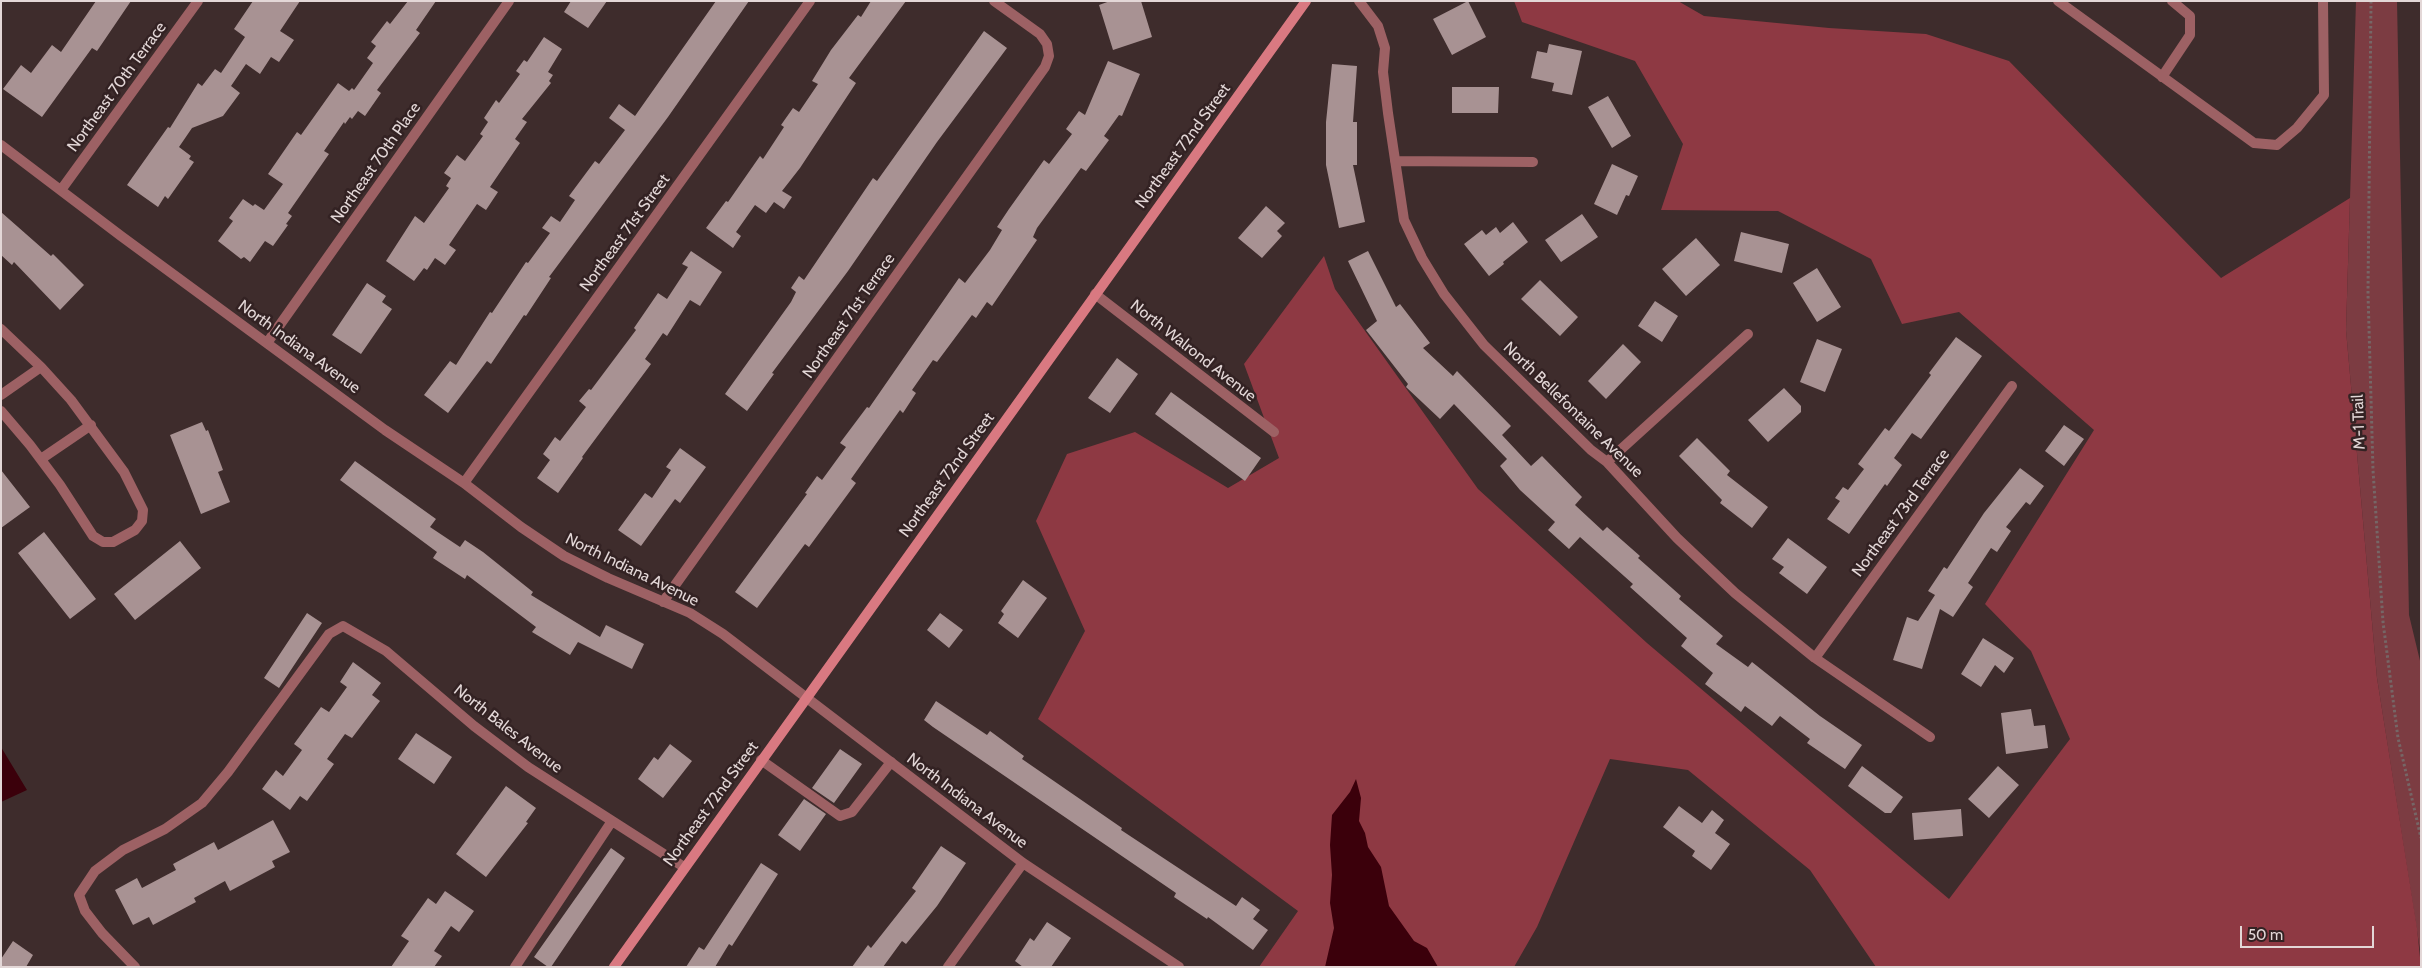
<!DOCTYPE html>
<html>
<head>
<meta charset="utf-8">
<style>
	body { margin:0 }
	#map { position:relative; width:2422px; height:968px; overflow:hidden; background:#3e2c2c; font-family:Cabin,sans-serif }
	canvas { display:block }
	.frame { position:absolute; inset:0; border:2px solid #e3d7d7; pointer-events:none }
	.scale { position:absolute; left:2240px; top:926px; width:134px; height:22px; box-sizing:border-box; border:2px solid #e3d7d7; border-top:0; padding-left:6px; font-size:15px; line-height:18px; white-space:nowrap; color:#e3d7d7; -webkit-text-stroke:4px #332223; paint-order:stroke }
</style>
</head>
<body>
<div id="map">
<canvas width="2422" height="968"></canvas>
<div class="frame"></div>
<div class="scale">50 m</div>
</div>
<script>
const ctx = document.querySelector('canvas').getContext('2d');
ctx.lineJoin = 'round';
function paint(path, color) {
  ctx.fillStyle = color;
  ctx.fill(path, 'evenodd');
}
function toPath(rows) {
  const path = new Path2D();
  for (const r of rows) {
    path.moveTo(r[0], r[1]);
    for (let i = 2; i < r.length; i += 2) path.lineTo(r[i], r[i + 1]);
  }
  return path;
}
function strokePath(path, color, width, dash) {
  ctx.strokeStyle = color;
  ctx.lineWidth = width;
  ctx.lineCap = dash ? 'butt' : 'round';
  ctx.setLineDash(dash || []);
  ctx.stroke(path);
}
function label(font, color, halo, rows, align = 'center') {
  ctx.font = font + ' Cabin,sans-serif';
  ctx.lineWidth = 5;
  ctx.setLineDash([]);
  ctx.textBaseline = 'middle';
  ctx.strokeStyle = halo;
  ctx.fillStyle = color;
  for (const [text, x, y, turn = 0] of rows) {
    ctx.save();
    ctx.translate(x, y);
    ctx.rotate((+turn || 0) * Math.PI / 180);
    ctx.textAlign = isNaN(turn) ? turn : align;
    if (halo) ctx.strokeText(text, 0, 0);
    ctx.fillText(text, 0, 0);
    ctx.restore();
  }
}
paint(toPath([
	[2356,1,2397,1,2409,615,2421,665,2421,956,2377,678,2346,330]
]), '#7c3c42');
paint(toPath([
	[1514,1,1678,1,1704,16,1829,28,1926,34,2009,61,2221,278,2350,198,2346,330,2377,678,2417,928,2421,967,1876,967,1810,870,1688,770,1610,759,1537,927,1514,967,1259,967,1298,911,1038,719,1085,631,1036,521,1067,454,1135,432,1228,488,1279,458,1244,364,1324,256,1335,289,1478,489,1647,643,1949,899,2070,739,2031,651,1985,604,2094,430,1959,312,1902,324,1871,259,1778,211,1661,210,1683,144,1635,61,1522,22]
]), '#8e3943');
paint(toPath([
	[1,747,27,790,1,802],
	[1356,779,1361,798,1359,821,1365,833,1368,847,1381,867,1389,906,1414,941,1427,948,1438,967,1325,967,1334,928,1330,903,1332,875,1330,845,1332,815,1350,792]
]), '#3b000b');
paint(toPath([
	[96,1,131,1,97,51,92,48,42,117,3,89,21,65,31,73,52,45,61,52],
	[253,1,300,1,280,31,294,40,279,62,271,57,260,74,246,64,231,86,240,93,223,116,192,128,179,147,191,156,189,159,194,162,168,199,165,196,158,207,127,185,168,127,170,128,198,83,202,86,215,69,221,73,245,37,234,29],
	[408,1,436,1,416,30,420,33,377,90,381,93,365,116,358,111,352,119,350,117,345,124,344,122,324,151,329,154,288,213,292,216,286,224,288,225,273,246,265,241,250,262,244,257,241,259,218,241,233,221,229,218,243,199,253,206,255,204,264,210,283,184,268,174,297,132,301,135,338,83,349,91,352,88,354,90,373,63,367,58,376,46,371,42,387,21,390,24],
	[571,1,607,1,588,28,564,12],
	[716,1,749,1,668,117,549,277,551,278,526,316,524,315,491,364,487,361,448,413,424,395,450,361,456,365,490,312,492,313,526,262,528,263,550,233,542,228,551,216,560,222,575,200,569,196,595,161,599,164,625,130,609,118,619,104,635,116],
	[871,1,906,1,849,78,856,83,800,168,782,191,792,197,784,209,774,202,766,213,755,205,736,232,741,236,733,248,706,228,726,201,728,202,760,156,763,159,784,127,781,125,793,108,799,112,818,84,812,81,831,50,858,15,861,17],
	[1110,1,1141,1,1152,37,1113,50,1099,5],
	[1468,1,1486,37,1452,55,1433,19],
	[984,31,1007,48,937,142,848,271,772,373,774,374,747,411,725,394,791,302,796,292,791,288,799,276,804,280,873,178,877,181],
	[544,37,562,49,548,72,553,75,549,81,551,83,522,119,527,122,515,139,520,143,490,187,498,192,486,210,477,204,451,242,449,245,456,250,445,265,435,258,427,270,424,268,414,281,386,261,415,216,424,223,449,188,446,186,451,178,444,173,457,155,465,161,483,136,480,134,488,122,484,118,496,100,499,103,520,74,516,71,524,60,527,62],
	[1549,44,1582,51,1572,95,1552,91,1554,83,1531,78,1537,51,1547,53],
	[1108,61,1140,74,1122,116,1119,115,1104,136,1109,140,1086,171,1081,168,1037,228,1033,237,1037,240,992,306,987,302,976,318,972,315,937,362,933,360,912,390,916,393,903,413,900,410,851,479,856,483,809,547,805,544,757,608,735,592,807,494,805,493,817,476,822,480,846,447,840,443,867,407,869,408,959,278,965,283,990,250,1002,230,997,227,1009,209,1044,160,1049,164,1072,134,1066,129,1079,111,1085,115],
	[1332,64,1357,66,1353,122,1357,122,1357,165,1353,165,1365,222,1339,228,1326,165,1326,122],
	[1452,87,1499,87,1498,113,1452,113],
	[1608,96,1631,136,1612,148,1588,107],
	[1612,164,1638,176,1629,196,1626,195,1617,215,1594,204],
	[1266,206,1285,223,1277,231,1282,236,1262,258,1238,238],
	[1,212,51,256,53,254,84,285,60,310,14,262,12,265,1,255],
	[1582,214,1598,237,1561,262,1545,240],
	[1513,222,1528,242,1503,262,1504,264,1489,276,1464,244,1482,230,1486,235,1496,227,1500,233],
	[1741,232,1789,244,1782,273,1734,261],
	[1696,238,1720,265,1686,296,1662,269],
	[691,251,722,272,700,306,690,300,667,336,663,333,645,359,651,364,582,457,583,458,558,493,537,478,550,460,543,454,555,437,560,441,586,407,579,401,589,389,591,390,636,330,634,328,658,293,667,299,688,267,682,264],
	[1368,251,1396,307,1400,304,1430,343,1423,348,1453,376,1457,371,1511,426,1502,435,1531,466,1542,456,1582,497,1575,505,1603,531,1607,527,1640,556,1638,558,1681,596,1679,599,1723,636,1716,644,1748,667,1752,662,1820,716,1862,745,1845,769,1807,743,1810,739,1780,716,1772,726,1745,706,1741,712,1705,684,1713,673,1681,646,1687,638,1630,587,1633,584,1580,537,1569,549,1548,530,1555,522,1520,490,1500,466,1507,459,1454,404,1440,419,1406,387,1408,384,1366,330,1377,321,1348,261],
	[1817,268,1841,307,1817,322,1793,283],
	[1540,280,1578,317,1560,336,1521,299],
	[367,283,386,296,382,302,392,309,361,354,332,335],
	[1655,301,1678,316,1662,342,1638,326],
	[1956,337,1982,356,1921,439,1912,433,1894,458,1902,465,1887,486,1885,484,1849,534,1827,519,1840,501,1835,498,1843,487,1848,490,1864,469,1858,464,1885,428,1889,431,1931,375,1929,373],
	[1817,339,1842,349,1825,392,1800,382],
	[1623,344,1641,362,1606,399,1588,381],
	[1117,358,1138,374,1110,413,1088,398],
	[1784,388,1801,406,1801,412,1768,442,1748,420],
	[1171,392,1261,458,1245,481,1155,414],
	[202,422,206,431,208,430,223,470,218,472,230,502,201,514,170,435],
	[2064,425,2084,439,2064,466,2045,451],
	[1697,438,1730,471,1727,475,1768,507,1752,528,1720,503,1722,500,1679,456],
	[680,448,706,467,680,503,675,499,641,546,618,530,645,493,652,498,671,470,666,467],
	[355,461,436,519,430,527,460,547,465,540,483,552,533,592,531,595,600,637,606,625,644,644,632,669,578,642,570,655,532,632,536,627,467,575,465,579,433,558,437,552,340,480],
	[2020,468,2044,486,2030,505,2026,502,2006,527,2011,531,1997,552,1991,548,1968,583,1973,587,1953,617,1940,609,1922,669,1893,660,1907,617,1918,621,1935,595,1928,591,1944,567,1947,569,1984,513],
	[1,470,30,507,1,528],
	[44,532,96,599,70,619,18,553],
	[1788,538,1827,567,1807,594,1779,573,1784,567,1772,559],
	[180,541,201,568,135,620,114,594],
	[1023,580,1047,598,1018,638,998,623,1004,614,1001,611],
	[307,613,322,623,279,688,264,678],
	[940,613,963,630,949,648,927,630],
	[1983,638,2014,658,2004,673,1995,665,1981,687,1961,674],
	[353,662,381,683,372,695,380,701,352,738,345,734,327,759,334,764,307,801,300,796,290,810,262,789,276,770,283,776,302,750,294,744,321,707,329,712,347,687,340,682],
	[936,701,987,735,990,731,1024,756,1022,759,1122,828,1121,830,1236,906,1242,897,1260,910,1253,919,1268,930,1253,950,1208,917,1207,919,1174,897,1176,893,933,727,924,720],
	[2031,709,2034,726,2045,725,2048,748,2006,754,2001,713],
	[416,733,452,757,434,784,398,759],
	[670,744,692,761,663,798,638,779,654,757,658,760],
	[840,749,862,764,834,803,812,788],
	[1862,766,1903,797,1891,813,1885,813,1848,786],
	[1998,766,2019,785,1989,818,1968,799],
	[506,786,536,808,526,822,528,823,486,877,456,854],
	[804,799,826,814,800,851,778,835],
	[1679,806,1702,823,1712,810,1724,820,1715,833,1730,844,1711,870,1692,856,1695,851,1663,827],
	[1961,809,1963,836,1914,840,1912,813],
	[273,820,290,852,272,861,275,867,230,891,225,881,194,898,196,902,153,925,149,917,133,925,115,890,137,878,142,888,176,870,173,864,214,842,218,850],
	[941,846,966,863,937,906,906,944,902,941,883,967,852,967,868,945,871,948,916,891,912,888],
	[611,848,625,858,551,967,548,967,534,957],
	[761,863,778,874,732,946,729,944,715,967,686,967,699,947,704,950],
	[445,891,474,911,459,932,451,926,434,951,442,956,434,967,391,967,409,941,401,936,428,898,436,904],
	[1047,922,1071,938,1051,967,1023,967,1015,961,1030,938,1034,941],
	[13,941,33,955,26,967,1,967,1,959]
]), '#a89293');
strokePath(toPath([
	[2371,1,2368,293,2373,470,2383,622,2398,738,2421,838]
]), '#766666', 3, [2.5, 2.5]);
strokePath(toPath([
	[2058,1,2254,143,2277,145,2297,128,2324,95,2323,1],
	[2162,77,2190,35,2190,16,2172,1],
	[761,760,840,816,852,812,891,762],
	[135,967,102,933,85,911,79,895,95,871,123,850,165,829,202,803,228,772,329,634,343,626,386,651,474,726,528,767,684,867],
	[515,967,612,821]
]), '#9d6164', 10);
strokePath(toPath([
	[1359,1,1378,26,1385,48,1383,72,1388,113,1404,220,1422,258,1444,294,1484,345,1591,450,1607,462,1677,538,1735,593,1815,658,1930,737],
	[1,145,121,236,385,430,464,483,521,527,564,556,608,578,690,613,723,634,1023,863,1179,967],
	[1395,161,1533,162],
	[61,190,198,1],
	[1095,294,1274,432],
	[1,329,41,367,71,400,124,472,143,510,142,521,135,530,113,542,103,542,93,536,60,485,30,445,1,411],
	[267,343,509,1],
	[1,395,41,367],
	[41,459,91,425],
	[1607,462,1748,334],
	[464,483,810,1],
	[663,602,1045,67,1049,56,1047,44,1040,34,994,1],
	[1815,658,2012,386],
	[948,967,1023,863]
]), '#9d6164', 10);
strokePath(toPath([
	[614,967,1306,1]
]), '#d97981', 10);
label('16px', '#e3d7d7', '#332223', [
	["Northeast 70th Terrace",117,87,-54],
	["Northeast 72nd Street",1183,146,-54],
	["Northeast 70th Place",376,163,-55],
	["Northeast 71st Street",625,233,-54],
	["Northeast 71st Terrace",849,316,-55],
	["North Indiana Avenue",299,347,36],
	["North Walrond Avenue",1193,351,38],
	["North Bellefontaine Avenue",1573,410,44],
	["M-1 Trail",2359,422,-92],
	["Northeast 72nd Street",947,475,-54],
	["Northeast 73rd Terrace",1901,513,-54],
	["North Indiana Avenue",632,570,26],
	["North Bales Avenue",508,729,38],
	["North Indiana Avenue",967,801,37],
	["Northeast 72nd Street",711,804,-54]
]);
</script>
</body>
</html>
